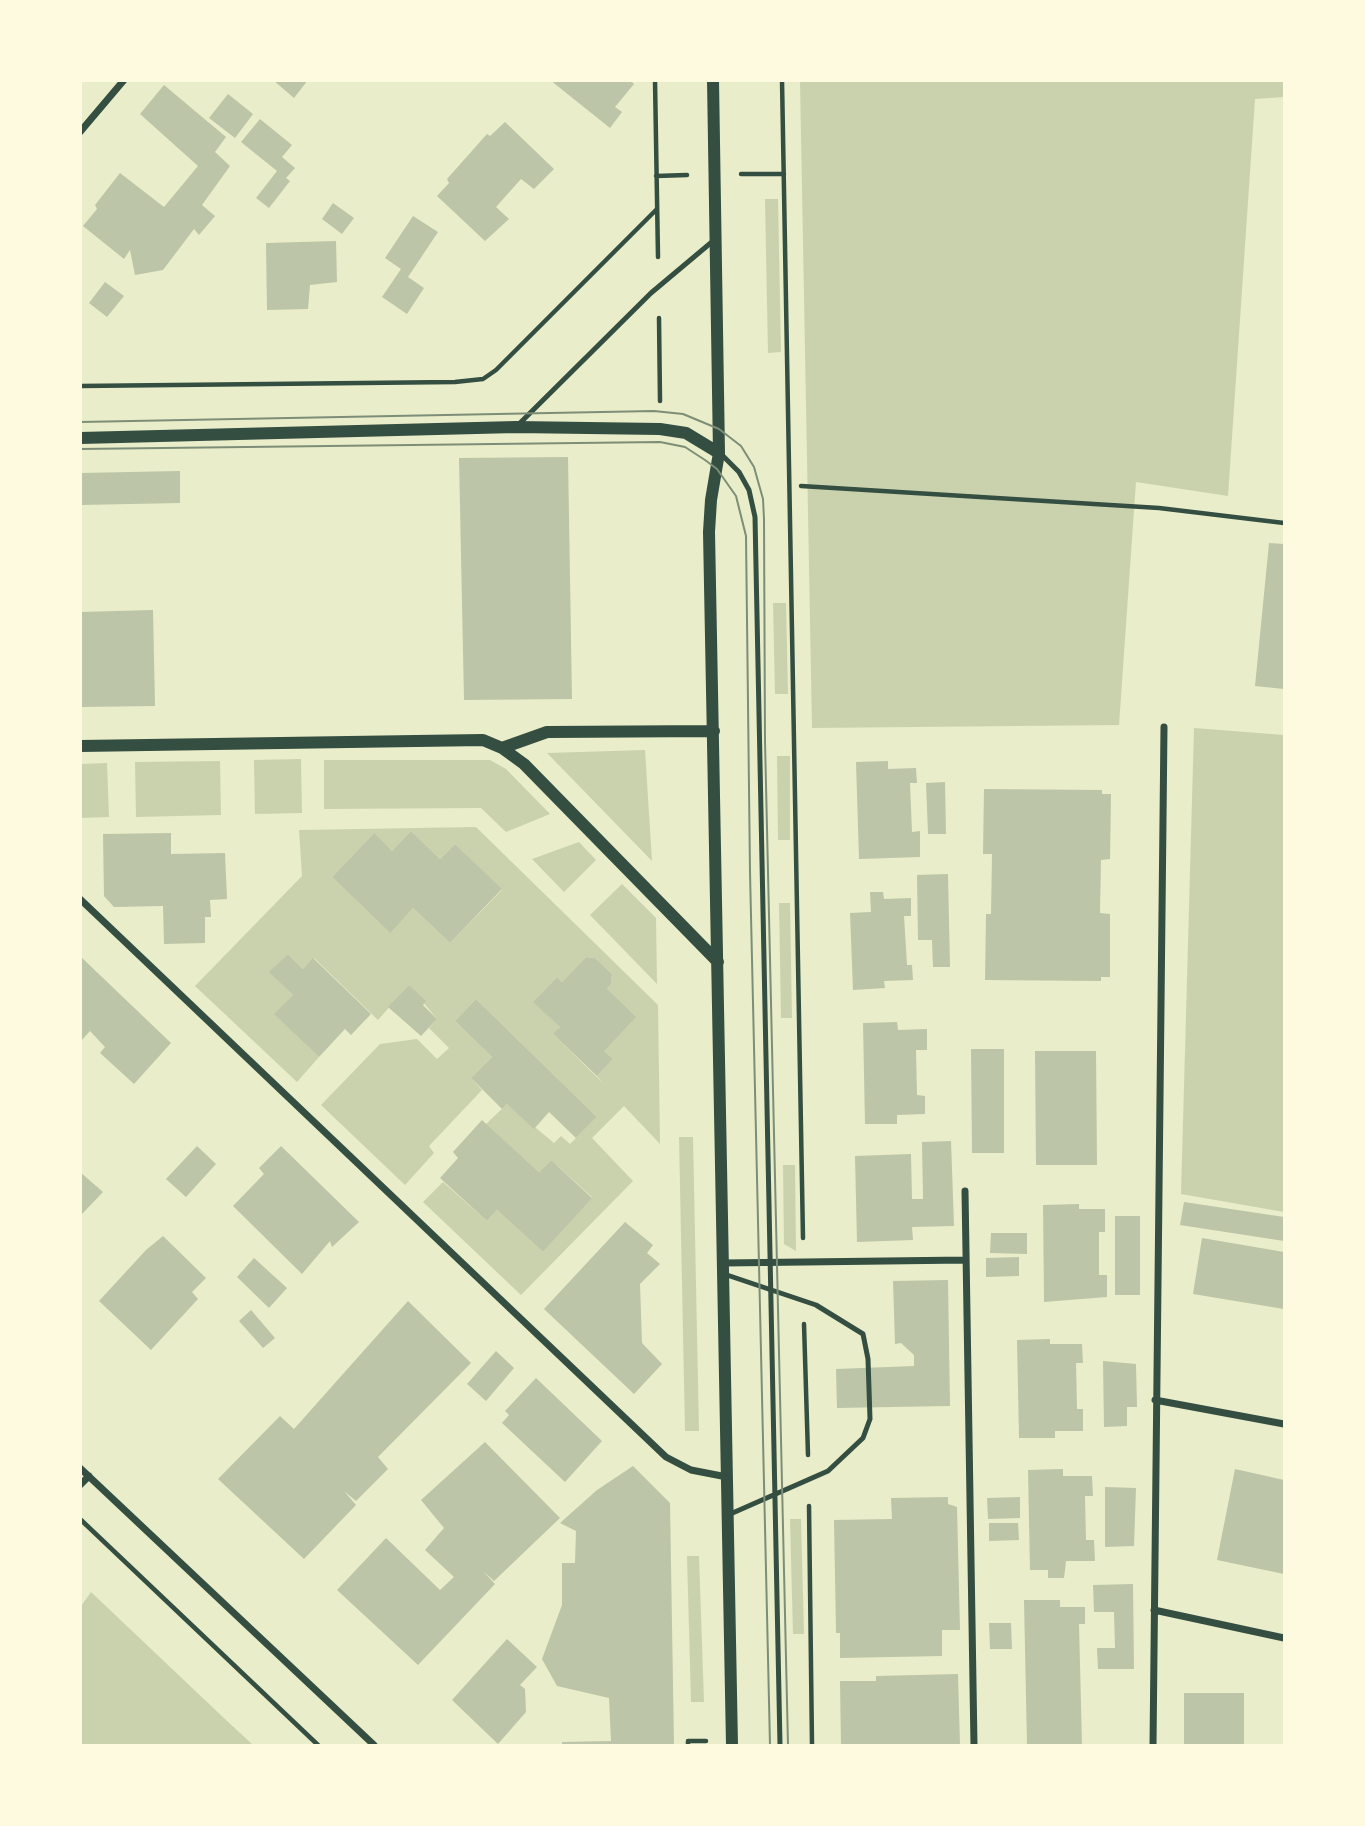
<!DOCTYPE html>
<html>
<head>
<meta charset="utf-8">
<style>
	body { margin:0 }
	#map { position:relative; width:1365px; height:1826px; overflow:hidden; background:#e9edc9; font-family:"Titillium Web",sans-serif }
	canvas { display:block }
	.frame { position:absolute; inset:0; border:82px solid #fefae0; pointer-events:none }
</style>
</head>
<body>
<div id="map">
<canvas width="1365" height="1826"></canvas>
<div class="frame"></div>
</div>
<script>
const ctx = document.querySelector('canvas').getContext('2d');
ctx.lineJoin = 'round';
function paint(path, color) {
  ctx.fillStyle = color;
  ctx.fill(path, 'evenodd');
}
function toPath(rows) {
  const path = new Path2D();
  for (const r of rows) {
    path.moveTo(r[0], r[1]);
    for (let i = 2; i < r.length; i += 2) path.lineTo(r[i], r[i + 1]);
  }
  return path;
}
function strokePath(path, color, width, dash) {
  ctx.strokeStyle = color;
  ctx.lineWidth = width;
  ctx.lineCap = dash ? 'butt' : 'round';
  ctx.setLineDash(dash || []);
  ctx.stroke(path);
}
paint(toPath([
	[800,81,1284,81,1284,97,1255,99,1228,496,1136,482,1119,725,812,728],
	[765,199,778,199,781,352,768,353],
	[773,603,786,603,788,694,775,694],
	[1194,728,1284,735,1284,1212,1181,1194],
	[645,750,652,861,547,753],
	[777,756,790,756,790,840,778,840],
	[301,759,302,813,255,814,254,760],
	[490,760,506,769,550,814,506,832,481,808,324,809,324,760],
	[220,761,221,815,136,817,135,762],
	[107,763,109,817,81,818,81,764],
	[476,827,658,1005,660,1144,624,1106,592,1138,633,1181,521,1295,423,1202,443,1182,487,1221,497,1210,543,1252,592,1197,551,1160,539,1172,486,1124,507,1104,554,1143,561,1136,570,1144,597,1117,476,999,455,1021,492,1057,471,1078,482,1090,429,1146,434,1153,405,1185,321,1105,380,1044,417,1039,437,1059,449,1048,429,1028,437,1019,409,985,378,1020,314,958,303,969,288,954,270,972,293,995,275,1014,319,1057,297,1082,195,986,302,876,299,830],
	[411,831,440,859,455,844,502,890,450,943,413,908,389,932,332,877,373,834,392,851],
	[586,957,595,958,612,974,611,984,607,989,604,1051,613,1059,597,1076,603,1083,554,1035,560,1027,534,1001,557,977,562,982],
	[579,842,596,860,564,892,532,859],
	[622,884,656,918,657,984,590,915],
	[779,903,790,903,792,1018,781,1018],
	[679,1137,693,1137,699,1431,685,1431],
	[783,1165,795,1165,796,1251,784,1244],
	[790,1519,801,1519,804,1634,793,1634],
	[687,1556,699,1556,704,1702,691,1702],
	[91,1592,226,1720,253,1745,81,1745,81,1606]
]), '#cad2ad');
paint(toPath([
	[273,80,308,80,294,98],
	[550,80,630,80,634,84,615,107,622,112,610,128],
	[164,85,226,137,215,152,230,166,202,205,215,216,199,235,194,229,163,270,135,275,130,250,124,259,83,226,97,209,95,205,120,173,164,207,198,166,140,114],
	[228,94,253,114,235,138,209,118],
	[260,119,292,145,282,157,295,168,286,178,290,181,269,208,256,198,277,171,241,142],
	[505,122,554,169,534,189,521,179,496,207,509,219,485,241,437,196,449,183,447,179,487,134,490,136],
	[333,203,354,218,342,234,322,219],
	[413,216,438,232,408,277,424,288,407,314,382,297,401,269,385,258],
	[336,241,337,282,310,285,308,309,267,310,266,243],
	[105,282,124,296,107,317,89,303],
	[568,457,572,699,464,700,459,458],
	[180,471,180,503,80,505,80,473],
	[1269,543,1284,544,1284,689,1255,686],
	[153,610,155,706,80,707,80,612],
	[888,761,888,769,916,768,917,783,910,783,912,832,920,831,920,857,859,859,856,762],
	[945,782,946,834,928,834,926,783],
	[984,789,1102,790,1102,794,1111,794,1110,859,1101,860,1100,913,1110,914,1110,977,1101,977,1101,981,985,980,986,914,991,914,992,854,983,854],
	[411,831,440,859,455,844,502,889,450,943,413,908,390,933,332,877,374,833,392,851],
	[171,833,171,854,225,853,227,899,210,900,211,917,205,917,205,943,164,944,163,906,114,907,104,896,103,834],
	[948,874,950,967,933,967,932,940,918,940,917,875],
	[870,892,883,892,884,899,911,898,911,916,904,916,907,965,912,965,913,980,884,981,885,988,853,990,850,913,871,912],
	[288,954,303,969,313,958,371,1014,351,1035,345,1029,319,1057,274,1014,293,995,269,972],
	[80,956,171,1043,134,1084,100,1053,105,1047,90,1031,80,1042],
	[586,957,595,958,612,974,611,984,607,989,636,1017,604,1051,613,1059,597,1076,553,1034,560,1027,533,1002,557,977,562,982],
	[409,985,426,1001,423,1005,437,1019,421,1036,388,1007],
	[476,999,597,1117,576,1138,549,1112,534,1129,507,1104,502,1109,471,1078,492,1057,455,1021],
	[897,1022,898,1030,927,1029,927,1050,916,1050,917,1095,925,1096,925,1114,897,1115,897,1124,865,1124,863,1023],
	[971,1049,1004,1049,1004,1153,972,1153],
	[1035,1051,1096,1051,1097,1165,1036,1165],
	[482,1120,539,1172,551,1160,592,1198,543,1252,497,1210,487,1221,440,1178,458,1158,453,1152],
	[951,1141,954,1226,912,1227,913,1240,857,1242,855,1156,911,1154,912,1199,923,1199,922,1142],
	[197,1146,216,1164,186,1197,166,1179],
	[281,1146,359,1222,332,1247,330,1241,302,1274,233,1206,264,1174,259,1168],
	[80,1172,103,1192,82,1214,80,1212],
	[1184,1202,1284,1217,1284,1241,1180,1225],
	[1079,1204,1079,1209,1105,1209,1105,1232,1099,1232,1099,1275,1107,1275,1107,1297,1044,1302,1043,1205],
	[1115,1216,1140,1216,1140,1295,1115,1295],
	[625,1222,653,1245,647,1253,660,1264,640,1284,642,1343,662,1364,634,1394,544,1309],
	[991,1233,1027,1233,1027,1254,990,1253],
	[163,1236,206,1278,192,1292,198,1299,151,1350,99,1301,146,1250],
	[1202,1238,1284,1252,1284,1309,1193,1294],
	[1019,1257,1019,1276,986,1277,986,1258],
	[254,1258,287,1288,269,1308,237,1277],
	[948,1280,950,1406,837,1408,836,1369,914,1366,914,1355,901,1343,895,1344,893,1281],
	[408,1301,471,1363,378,1457,388,1469,356,1501,344,1491,356,1505,304,1559,218,1479,280,1416,294,1429],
	[251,1310,275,1338,263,1348,239,1321],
	[1050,1339,1050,1344,1082,1344,1083,1363,1076,1363,1077,1409,1083,1409,1083,1431,1055,1431,1055,1438,1019,1438,1017,1340],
	[496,1351,514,1368,486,1401,467,1384],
	[1103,1361,1136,1364,1137,1407,1127,1407,1127,1426,1104,1427],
	[536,1378,602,1441,565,1482,502,1423,509,1415,505,1411],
	[485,1442,560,1518,494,1581,483,1571,495,1584,418,1665,337,1590,386,1538,440,1590,454,1577,425,1550,444,1528,421,1500],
	[633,1466,670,1503,674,1745,562,1745,562,1742,611,1741,609,1698,557,1686,542,1659,562,1605,562,1563,575,1563,576,1531,560,1523,597,1490],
	[1063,1469,1063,1476,1092,1476,1093,1496,1085,1496,1086,1540,1094,1540,1095,1561,1066,1561,1064,1578,1048,1578,1048,1570,1030,1570,1028,1470],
	[1235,1469,1284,1480,1284,1574,1217,1560],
	[1105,1487,1136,1488,1134,1546,1105,1547],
	[948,1497,948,1504,957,1507,960,1630,942,1630,942,1656,840,1658,840,1633,836,1633,834,1520,892,1519,891,1498],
	[1020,1497,1020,1518,988,1519,987,1498],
	[989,1523,1018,1523,1019,1540,989,1541],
	[1133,1584,1134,1669,1098,1669,1097,1648,1115,1648,1114,1612,1094,1612,1093,1585],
	[1024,1600,1060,1600,1060,1607,1085,1607,1085,1624,1079,1624,1082,1745,1027,1745],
	[989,1623,1011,1623,1012,1649,990,1649],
	[507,1639,537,1667,520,1685,525,1689,526,1712,498,1744,452,1700],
	[958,1674,960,1745,841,1745,840,1681,876,1681,876,1676],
	[1184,1693,1244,1693,1244,1745,1184,1745]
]), '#bcc5a7');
strokePath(toPath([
	[655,80,658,257],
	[782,80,803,1238],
	[741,174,784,174],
	[656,176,687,175],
	[659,318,660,401],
	[80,386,455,382,483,379,496,370,657,209],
	[801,486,1159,508,1284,523],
	[804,1324,808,1455],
	[809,1506,812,1745],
	[80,1519,318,1745],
	[688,1745,688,1741,706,1741]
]), '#344e41', 4.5);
strokePath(toPath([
	[517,426,651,293,713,241],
	[722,455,739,472,749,490,755,517,780,1745],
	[724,1274,816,1305,863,1334,868,1359,870,1419,863,1438,828,1471,728,1515]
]), '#344e41', 5);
strokePath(toPath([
	[80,132,124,80],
	[80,899,666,1457,691,1470,727,1477],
	[965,1191,974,1745],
	[724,1263,966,1260],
	[1155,1400,1284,1424],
	[80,1468,374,1745],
	[80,1485,89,1476],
	[1154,1610,1284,1638],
	[1153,1745,1164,727]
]), '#344e41', 7);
strokePath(toPath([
	[713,80,719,453,711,500,709,532,732,1745],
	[80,438,516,427,660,429,686,433,719,453],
	[80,746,483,740,502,748,524,764,718,962],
	[502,748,547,732,714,731]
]), '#344e41', 12);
strokePath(toPath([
	[80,422,654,411,683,414,719,429,741,446,754,467,763,499,764,519,765,741,788,1745],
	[80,449,660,442,685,447,705,460,717,469,736,496,746,536,750,872,770,1745]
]), '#7c8e77', 2);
</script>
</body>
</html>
